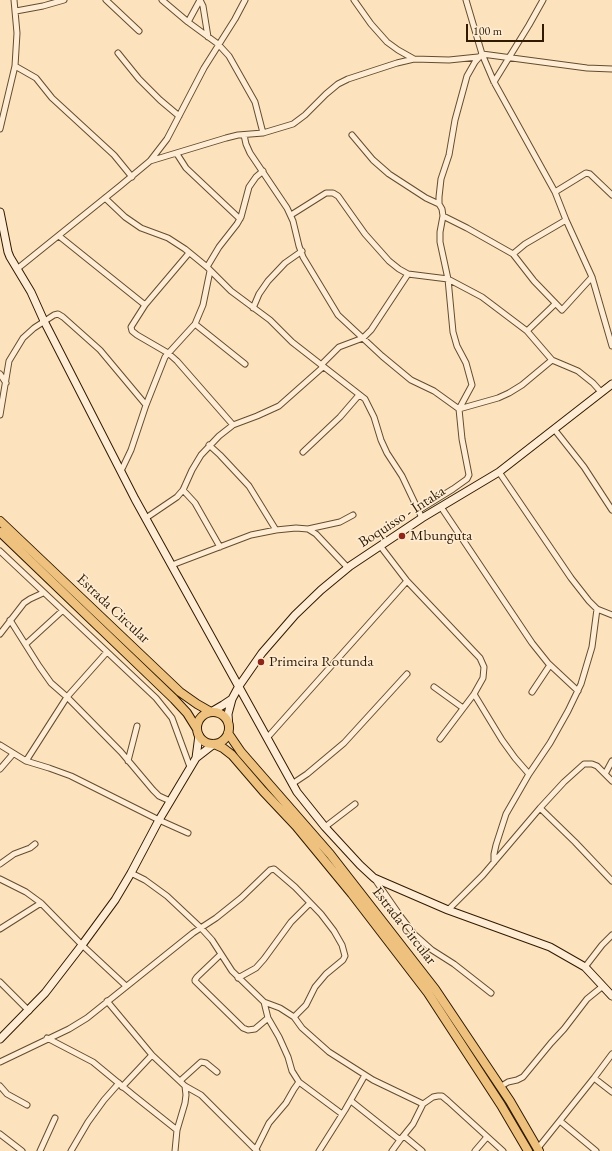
<!DOCTYPE html>
<html>
<head>
<meta charset="utf-8">
<style>
	body { margin:0 }
	#map { position:relative; width:612px; height:1151px; overflow:hidden; background:#fde3bd; font-family:"EB Garamond",serif }
	canvas { display:block }
	.scale { position:absolute; left:466px; top:24px; width:78px; height:18px; box-sizing:border-box; border:2px solid #301a00; border-top:0; padding-left:5px; font-size:12px; line-height:14px; white-space:nowrap; color:#301a00; -webkit-text-stroke:3px #feedd4; paint-order:stroke }
</style>
</head>
<body>
<div id="map">
<canvas width="612" height="1151"></canvas>
<div class="scale">100 m</div>
</div>
<script>
const ctx = document.querySelector('canvas').getContext('2d');
ctx.lineJoin = 'round';
function toPath(rows) {
  const path = new Path2D();
  for (const r of rows) {
    if (r.length === 3) {
      path.moveTo(r[0] + r[2], r[1]);
      path.arc(r[0], r[1], r[2], 0, 2 * Math.PI);
      continue;
    }
    path.moveTo(r[0], r[1]);
    for (let i = 2; i < r.length; i += 2) path.lineTo(r[i], r[i + 1]);
  }
  return path;
}
function strokePath(path, color, width, dash) {
  ctx.strokeStyle = color;
  ctx.lineWidth = width;
  ctx.lineCap = dash ? 'butt' : 'round';
  ctx.setLineDash(dash || []);
  ctx.stroke(path);
}
function label(font, color, halo, rows, align = 'center') {
  ctx.font = font + ' "EB Garamond",serif';
  ctx.lineWidth = 3;
  ctx.setLineDash([]);
  ctx.textBaseline = 'middle';
  ctx.strokeStyle = halo;
  ctx.fillStyle = color;
  for (const [text, x, y, turn = 0] of rows) {
    ctx.save();
    ctx.translate(x, y);
    ctx.rotate((+turn || 0) * Math.PI / 180);
    ctx.textAlign = isNaN(turn) ? turn : align;
    if (halo) ctx.strokeText(text, 0, 0);
    ctx.fillText(text, 0, 0);
    ctx.restore();
  }
}
const street = toPath([
	[106,0,139,31],
	[162,0,188,22,218,44,229,56,255,102,263,133],
	[200,0,203,6,208,37],
	[354,0,371,24,387,42,398,50,414,59],
	[466,0,482,54,494,82,555,192,566,220,592,277,612,346],
	[16,11,43,6,64,0],
	[188,22,200,0],
	[118,53,139,79,160,100,179,116],
	[15,66,36,78,52,98,114,155,132,177],
	[494,82,529,25,543,0],
	[0,129,15,66,17,33,14,0],
	[244,135,246,144,250,153,287,208,293,221,299,246,303,257,338,315,382,356,411,380,434,391,459,409,498,398,509,393,522,385,552,360],
	[352,135,373,160,389,174,426,198,439,204],
	[177,154,186,168,240,219],
	[150,161,226,138,238,135,263,133,293,124,305,115,326,94,338,84,348,79,397,63,414,59,449,60,478,57],
	[555,192,586,173,590,174,612,195],
	[105,198,125,217,141,228,168,238,185,249,207,267,231,291,270,320,292,342,365,399,374,417,381,440,387,453,402,476,422,518],
	[291,215,326,193,333,193,338,196,365,234,389,261,399,269,408,274,448,279,482,297,527,331,552,360,578,371,593,383,601,392],
	[443,216,467,228,513,254,534,281,562,310,592,277],
	[59,236,145,305],
	[189,253,145,305,131,327,132,331,137,335,168,353,177,361,233,425,257,416,279,406,323,367],
	[513,254,525,244,566,220],
	[207,267,219,247,237,224,241,217,249,187,256,177,263,171],
	[17,269,120,186,150,161,167,139,204,68,235,19,245,0],
	[253,308,259,294,268,281,285,263,302,251],
	[195,324,245,364],
	[527,331,555,304],
	[321,365,339,347,363,338,371,330,408,274],
	[0,374,6,383],
	[0,415,9,361,23,338,34,328,54,315,58,314,63,317,100,350,146,405],
	[554,429,584,467,612,510],
	[209,445,220,455,249,486,276,530],
	[303,452,340,417,359,395],
	[121,471,131,450,146,405,165,357,195,324,203,305,210,271],
	[499,472,571,578,589,601,597,609,612,615],
	[183,490,195,503,220,547],
	[441,507,532,643,548,663,578,691],
	[419,510,453,489,467,479,469,475,462,439,459,409,472,385,466,363,457,346,453,332,448,279,440,242,440,232,443,216,442,209,439,204,439,197,441,179,449,155,455,120,467,76,475,62,482,54,587,68,612,69],
	[146,518,177,497,183,490,192,470,201,455,219,436,233,425],
	[308,529,340,522,353,515],
	[381,547,407,581,480,658,484,667,483,678,474,694,440,739],
	[0,551,156,698,172,718,190,767],
	[172,565,251,535,276,530,296,528,308,529,316,534,348,568],
	[10,620,39,666,51,683,67,697,121,752,153,790,159,796,170,801],
	[0,634,24,603,30,599,43,593],
	[26,644,62,611],
	[434,687,463,708],
	[532,692,550,665],
	[474,694,502,740,515,758,529,774],
	[267,738,407,581],
	[0,745,26,761,49,768,71,776,159,820,188,833],
	[26,761,67,697,107,652],
	[128,761,137,726],
	[0,769,13,754],
	[605,774,612,761],
	[292,784,307,774,344,743,407,674],
	[540,808,575,842,612,881],
	[325,827,355,804],
	[494,862,494,854,496,845,506,814,529,774,550,743,568,711,581,684,592,647,597,609],
	[0,864,14,854,30,848,35,844],
	[131,873,145,880,167,896,201,928,212,940,232,971,264,1002,280,1008,294,1017,302,1028,329,1052,373,1080,423,1104],
	[374,878,401,917,414,934,432,950,454,964,491,993],
	[0,879,26,892,41,903,82,945,126,986],
	[448,910,483,875,540,808,564,782,584,764,592,764,597,766,612,781],
	[0,929,41,903],
	[220,955,197,977,195,980,195,981,243,1028,248,1030,255,1029,268,1018],
	[585,967,602,945,612,935],
	[238,978,256,968,264,959,291,922,310,903],
	[0,982,29,1011],
	[107,1001,152,1055,185,1086,201,1095,257,1151],
	[264,1002,268,1018,279,1037,288,1057,292,1071,299,1082,342,1114],
	[47,1038,93,1062,133,1095,177,1130],
	[0,1062,69,1029,87,1018,193,933,216,918,241,898,270,870,274,869,295,887,321,914,334,931,342,945,345,956,343,960,326,974,315,987,306,1005,294,1017],
	[594,1078,612,1092],
	[180,1081,201,1062,206,1063,217,1072],
	[0,1086,7,1094,27,1105],
	[122,1087,152,1055],
	[500,1087,508,1082,517,1080,523,1077,551,1043,564,1029,587,999,603,986],
	[351,1101,400,1140],
	[560,1121,596,1151],
	[0,1134,22,1151],
	[404,1136,422,1151],
	[538,1148,594,1078,612,1054],
	[256,1149,269,1123,286,1103,294,1089,299,1082],
	[40,1151,55,1118],
	[71,1151,88,1122,104,1100,119,1083],
	[175,1151,177,1130,185,1103,186,1095,185,1086],
	[319,1151,345,1110,365,1075],
	[392,1151,400,1140,413,1124,423,1104,433,1097,438,1096,442,1096,448,1101,503,1151],
	[475,1151,487,1137]
]);
const secondary = toPath([
	[0,212,8,252,10,257,31,292,44,321,135,499,297,792,325,827,360,865,374,878,448,910,550,947,585,967,612,996],
	[211,712,223,705,232,699],
	[229,728,228,714,232,699,239,686,262,653,295,615,321,590,350,566,422,518,499,472,612,384],
	[196,758,214,744],
	[0,1039,45,993,82,945,115,900,131,873,159,820,196,758,199,735]
]);
const primary = toPath([
	[0,521,180,692,197,704,211,712],
	[0,532,174,699,187,713,197,729],
	[213,728,16],
	[228,733,241,752,330,854,435,989,510,1101,539,1151],
	[214,744,223,748,232,755,263,791,296,826,352,894,428,993,501,1105,528,1151]
]);
strokePath(street, '#634c2f', 7);
strokePath(secondary, '#301a00', 9);
strokePath(primary, '#301a00', 10);
strokePath(street, '#feedd4', 5);
strokePath(secondary, '#feedd4', 7);
strokePath(primary, '#eec27e', 8);
for (const [x, y, r, color] of [
	[402,536,4,"#8f2418"],
	[261,662,4,"#8f2418"]
]) {
  const dot = new Path2D();
  dot.arc(x, y, r, 0, 2 * Math.PI);
  ctx.fillStyle = color;
  ctx.fill(dot);
  strokePath(dot, '#feedd4', 1.5);
}
label('15px', '#301a00', '#feedd4', [
	["Boquisso - Intaka",402,517,-33],
	["Estrada Circular",113,609,43],
	["Estrada Circular",404,926,52]
]);
label('15px', '#301a00', '#feedd4', [
	["Mbunguta",410,536],
	["Primeira Rotunda",269,662]
], 'left');
</script>
</body>
</html>
